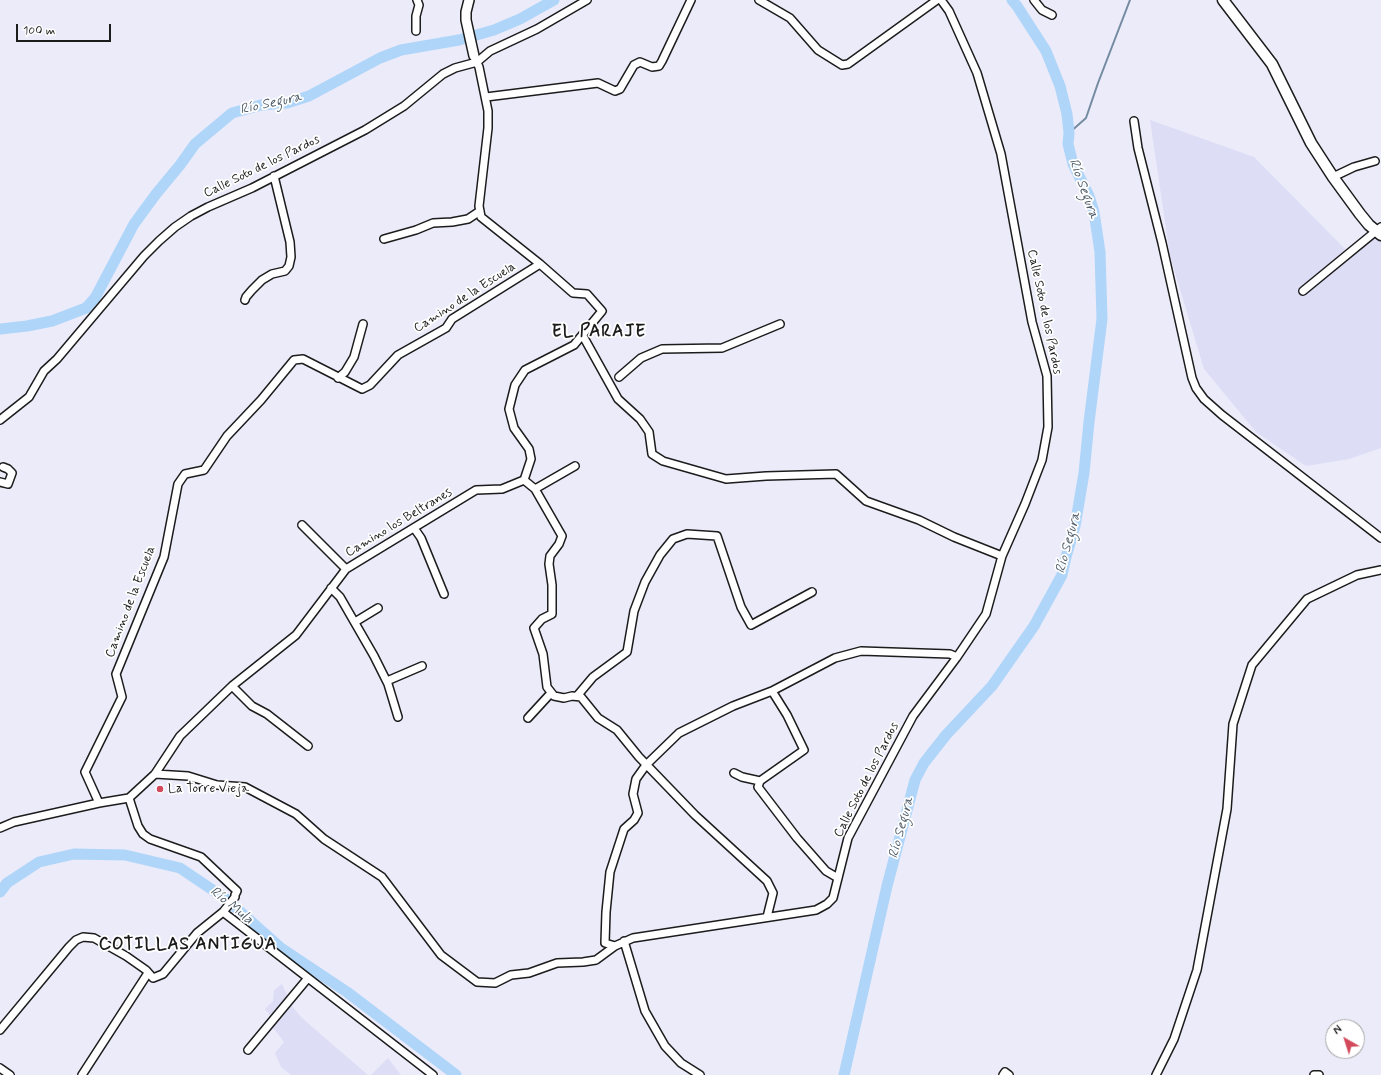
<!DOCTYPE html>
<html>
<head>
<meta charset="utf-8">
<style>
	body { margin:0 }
	#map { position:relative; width:1381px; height:1075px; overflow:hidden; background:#ebebfa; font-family:Mynerve,sans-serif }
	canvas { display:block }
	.north { position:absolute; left:1325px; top:1019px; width:40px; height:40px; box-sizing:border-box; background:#fff; border:1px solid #a4a4a4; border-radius:50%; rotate:321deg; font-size:11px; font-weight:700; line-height:16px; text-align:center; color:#1c1c1c }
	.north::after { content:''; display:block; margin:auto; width:14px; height:18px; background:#d1495b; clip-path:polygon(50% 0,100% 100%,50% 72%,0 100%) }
	.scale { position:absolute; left:16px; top:24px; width:95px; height:18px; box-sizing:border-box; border:2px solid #1c1c1c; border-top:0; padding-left:5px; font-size:12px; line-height:14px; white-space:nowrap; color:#1c1c1c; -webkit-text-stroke:3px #fff; paint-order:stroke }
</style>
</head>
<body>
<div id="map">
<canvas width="1381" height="1075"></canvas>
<div class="north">N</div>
<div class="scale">100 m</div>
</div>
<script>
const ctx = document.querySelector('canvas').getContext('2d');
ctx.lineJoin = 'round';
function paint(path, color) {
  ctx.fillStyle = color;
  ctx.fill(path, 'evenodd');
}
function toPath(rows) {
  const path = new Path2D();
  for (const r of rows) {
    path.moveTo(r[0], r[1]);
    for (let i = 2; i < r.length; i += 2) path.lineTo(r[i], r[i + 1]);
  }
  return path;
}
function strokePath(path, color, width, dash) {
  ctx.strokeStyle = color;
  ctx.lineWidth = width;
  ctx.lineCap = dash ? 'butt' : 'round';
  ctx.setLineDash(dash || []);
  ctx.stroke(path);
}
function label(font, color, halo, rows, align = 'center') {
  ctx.font = font + ' Mynerve,sans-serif';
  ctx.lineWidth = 3.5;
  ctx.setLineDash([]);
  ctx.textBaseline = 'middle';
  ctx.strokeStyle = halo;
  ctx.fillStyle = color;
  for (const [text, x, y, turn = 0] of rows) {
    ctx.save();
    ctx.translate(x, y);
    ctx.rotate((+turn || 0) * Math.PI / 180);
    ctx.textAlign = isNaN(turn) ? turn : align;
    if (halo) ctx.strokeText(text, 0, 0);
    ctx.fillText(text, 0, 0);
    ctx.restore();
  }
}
paint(toPath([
	[1150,120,1254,157,1348,252,1374,230,1381,235,1381,448,1349,459,1306,466,1256,432,1204,369,1170,256],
	[282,984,292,1006,302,1018,368,1075,291,1075,281,1067,275,1053,284,1042,275,1030,268,1026,273,1020,265,1009,273,1001,274,990],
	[388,1058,401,1075,371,1075]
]), '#ddddf6');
strokePath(toPath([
	[1069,133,1086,118,1098,83,1130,0]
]), '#748ba1', 2);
strokePath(toPath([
	[0,329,27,326,52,321,86,308,95,298,134,224,156,194,180,165,195,144,232,113,261,105,287,103,309,96,380,58,401,50,459,40,494,30,520,19,554,0],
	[0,892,7,883,39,862,74,854,125,855,180,868,226,899,281,948,347,992,456,1075],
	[844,1075,887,886,915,780,924,763,946,735,992,686,1034,626,1062,575,1066,557,1075,526,1084,473,1089,422,1102,319,1100,252,1094,212,1089,196,1073,164,1068,144,1069,133,1067,114,1060,86,1046,51,1017,6,1012,0]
]), '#afd5f9', 11);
const minor = toPath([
	[759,0,790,18,818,50,842,65,848,64,937,0],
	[1034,0,1042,10,1052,15],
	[416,31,416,16,419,5,417,0],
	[486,97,598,83,615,91,620,89,634,65,640,62,652,67,659,66,662,61,691,0],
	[1134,121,1138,148,1162,243,1192,378,1196,388,1204,399,1222,415,1381,538],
	[1333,177,1354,167,1375,161],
	[384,239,416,230,433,223,452,222,468,219,480,211],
	[1303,291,1381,227],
	[245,300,246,297,252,290,262,280,272,274,285,271,289,266,291,257,290,242,274,176],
	[583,336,618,399,640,419,649,432,652,454,663,461,726,479,766,476,836,474,866,501,919,520,954,537,1002,556],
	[619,377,641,358,662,349,722,348,780,324],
	[338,378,345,372,354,357,363,324],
	[0,420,29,397,44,371,57,359,144,256,159,241,175,227,191,216,208,207,252,188,365,130,404,106,443,74,455,68,477,62,490,51,537,29,587,0],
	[524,480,535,489,562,536,559,544,550,556,549,564,552,585,552,614,542,619,534,628,543,654,547,687,554,696,564,698,572,696,581,697,598,718,617,730,639,757,695,815,767,881,773,893,767,917],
	[0,482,8,484,12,473,8,469,3,467],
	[535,489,575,466],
	[302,525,346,569],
	[414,528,421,538,444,594],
	[331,588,340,597,374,656,388,684,398,717],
	[355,622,378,608],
	[387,681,422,666],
	[232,686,252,706,267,714,308,746],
	[772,691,835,658,861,651,950,654,957,657],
	[577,696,593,677,627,652,634,611,645,582,660,555,673,539,687,534,717,536,741,607,751,625,812,592],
	[528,718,551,693],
	[734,773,742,777,760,781],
	[155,774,188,776,217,785,245,787,296,814,324,839,382,877,441,955,477,982,495,983,511,975,529,973,557,963,583,962,596,960,615,946,633,938,816,910,827,904,833,898,848,838,913,716,957,657,986,614,1002,556,1025,504,1042,460,1048,427,1047,376,1032,322,1001,154,977,73,949,11,941,0],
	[99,803,85,772,122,697,116,674,164,557,178,484,185,474,204,470,227,436,261,400,294,360,303,359,362,389,370,385,398,355,446,328,452,319,540,264],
	[0,828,14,822,99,803,129,798,155,774,180,736,232,686,296,635,346,569,476,490,502,489,524,480,531,459,529,449,514,428,509,409,515,385,525,370,574,345,602,311,587,294,573,293,540,264,481,217,479,206,488,128,488,111,479,67,474,56],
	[223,912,433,1075],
	[624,941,645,1011,665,1046,681,1063,700,1075],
	[615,946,605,943,606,912,610,872,624,829,634,820,638,813,633,794,636,779,646,765,679,733,733,706,772,691,787,715,804,750,760,781,758,787,797,838,826,871,838,878],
	[0,1030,69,947,76,940,83,937,94,938,126,956,146,970,153,978,163,974,197,933,223,912,235,897,235,895,237,891,201,857,150,839,143,834,138,826,129,798],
	[248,1050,308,978],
	[0,1068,10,1075],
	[82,1075,148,973],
	[1003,1075,1005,1072,1009,1075],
	[1156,1075,1174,1039,1197,970,1227,809,1233,724,1252,665,1307,599,1357,575,1381,570],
	[1314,1075,1319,1075]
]);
const tertiary = toPath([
	[469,0,466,12,466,20,474,56]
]);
const secondary = toPath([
	[1223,0,1272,64,1311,143,1333,177,1360,214,1369,225,1381,235]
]);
strokePath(minor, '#1c1c1c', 10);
strokePath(tertiary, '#1c1c1c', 12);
strokePath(secondary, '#1c1c1c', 13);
strokePath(minor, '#fff', 7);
strokePath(tertiary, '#fff', 9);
strokePath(secondary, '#fff', 10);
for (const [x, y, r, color] of [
	[160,789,4,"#d1495b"]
]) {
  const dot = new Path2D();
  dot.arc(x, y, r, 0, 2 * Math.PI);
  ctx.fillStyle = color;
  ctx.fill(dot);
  strokePath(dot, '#fff', 1.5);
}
label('13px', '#1c1c1c', '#fff', [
	["Calle Soto de los Pardos",262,167,-26],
	["Camino de la Escuela",465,298,-33],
	["Calle Soto de los Pardos",1044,312,78],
	["Camino los Beltranes",399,523,-31],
	["Camino de la Escuela",131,602,-69],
	["Calle Soto de los Pardos",867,780,-63]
]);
label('13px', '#1c1c1c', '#fff', [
	["La Torre Vieja",168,789]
], 'left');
label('italic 14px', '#4f5d69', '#fff', [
	["Río Segura",271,104,-12],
	["Río Segura",1083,189,70],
	["Río Segura",1069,543,-75],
	["Río Segura",902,828,-75],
	["Río Mula",231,906,39]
]);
ctx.letterSpacing = '1px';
label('bold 17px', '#1c1c1c', '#fff', [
	["EL PARAJE",599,332],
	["COTILLAS ANTIGUA",188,945]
]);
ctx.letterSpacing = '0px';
</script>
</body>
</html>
